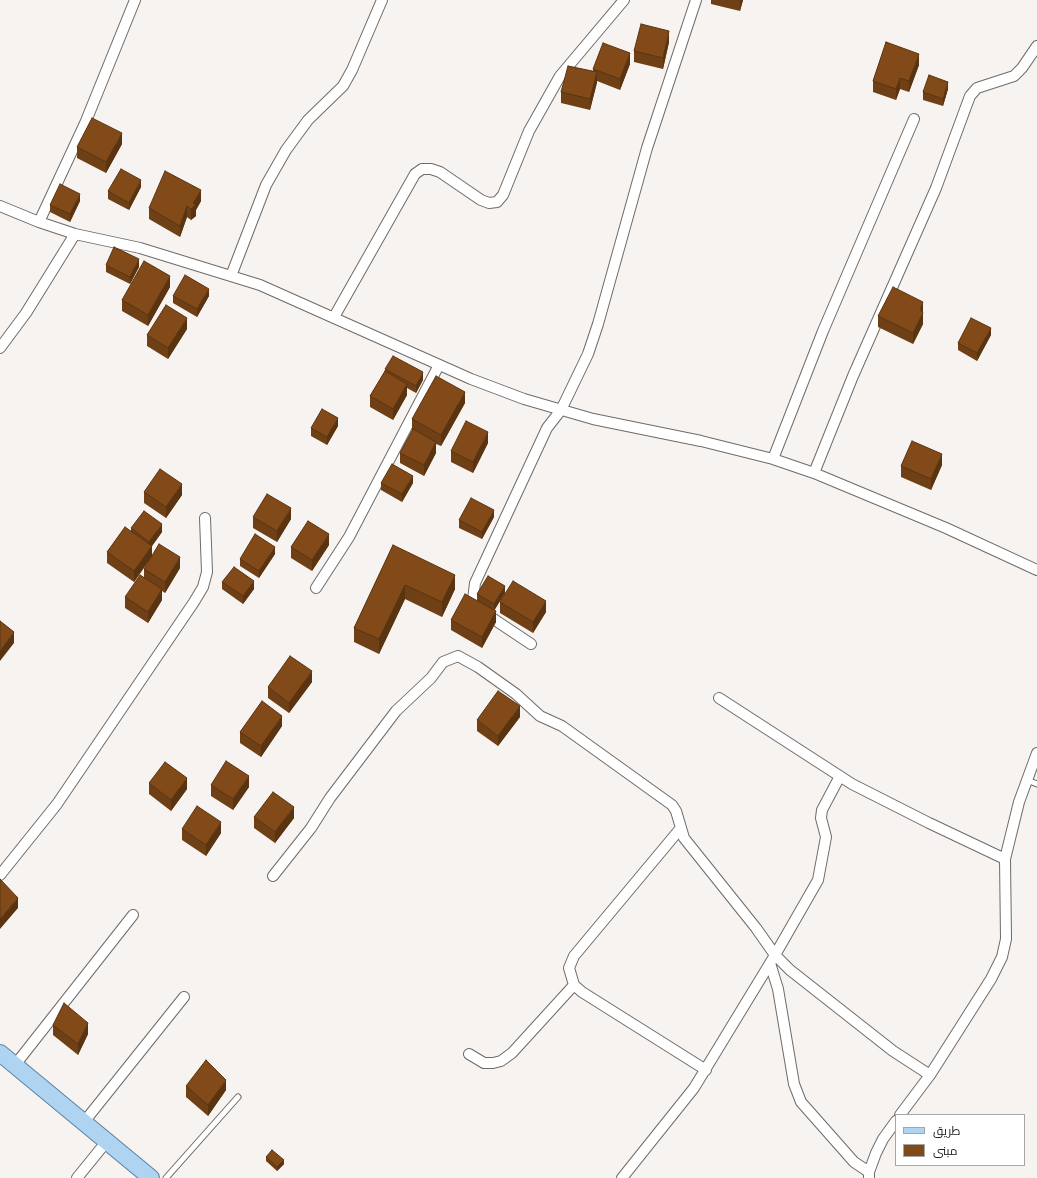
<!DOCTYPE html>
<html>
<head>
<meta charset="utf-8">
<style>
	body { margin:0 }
	#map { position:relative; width:1037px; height:1178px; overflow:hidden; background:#f6f3f0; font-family:Lato,Cairo,sans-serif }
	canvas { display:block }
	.legend { position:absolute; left:895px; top:1114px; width:130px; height:52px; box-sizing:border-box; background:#fff; border:1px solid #a7a6a6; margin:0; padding:5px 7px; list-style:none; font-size:12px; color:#222120 }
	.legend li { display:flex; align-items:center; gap:8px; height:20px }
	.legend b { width:20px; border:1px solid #a7a6a6 }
</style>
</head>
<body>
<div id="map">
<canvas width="1037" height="1178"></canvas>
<ul class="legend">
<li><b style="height:5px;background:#afd4f2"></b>طريق</li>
<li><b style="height:11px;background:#814a18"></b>مبنى</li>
</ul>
</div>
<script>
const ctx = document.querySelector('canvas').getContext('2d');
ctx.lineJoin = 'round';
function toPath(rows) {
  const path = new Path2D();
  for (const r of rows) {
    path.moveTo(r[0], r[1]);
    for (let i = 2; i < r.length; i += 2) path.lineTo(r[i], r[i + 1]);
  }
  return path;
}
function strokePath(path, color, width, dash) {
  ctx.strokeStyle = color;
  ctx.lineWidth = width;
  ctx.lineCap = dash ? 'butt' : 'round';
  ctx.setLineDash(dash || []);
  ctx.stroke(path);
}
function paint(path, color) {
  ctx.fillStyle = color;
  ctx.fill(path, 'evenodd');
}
const lane = toPath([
	[1027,780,1037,784],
	[166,1178,238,1097]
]);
const street = toPath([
	[0,206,39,222,75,234,140,248,260,285,471,379,524,399,593,419,701,441,773,459,814,473,946,528,1037,570],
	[39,222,86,121,135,0],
	[231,276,266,185,286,150,308,120,343,86,352,70,382,0],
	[334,317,415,174,422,169,431,169,440,172,481,200,489,203,497,202,503,195,529,131,560,76,624,0],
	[0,348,26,313,75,234],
	[773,459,823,331,914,119],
	[814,473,853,376,936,188,970,96,977,88,1014,76,1022,68,1037,46],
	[316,588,349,537,439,365],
	[531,644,480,610,473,600,475,583,547,428,561,410,588,354,598,324,647,148,696,0],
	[719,698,852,784,929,823,1005,859],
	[680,829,574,956,569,968,574,985,582,992,706,1070],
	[0,875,57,804,194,602,203,587,207,572,205,518],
	[273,876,311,828,330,798,396,711,431,678,443,662,458,656,478,667,516,694,540,716,562,726,672,805,676,811,684,838,756,928,775,955,790,970,893,1051,930,1075],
	[770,963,778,989,794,1084,801,1102,854,1162,869,1172],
	[469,1054,484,1063,493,1063,501,1061,512,1053,574,985],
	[15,1065,133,915],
	[900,1115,930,1075,991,979,1002,957,1006,939,1005,859,1019,802,1037,753],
	[84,1122,184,997],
	[77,1178,107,1141],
	[622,1178,694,1088,775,955,818,880,826,837,821,818,822,810,840,776],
	[869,1178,869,1172,876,1153,883,1139,896,1121]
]);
const primary = toPath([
	[0,1053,151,1178]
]);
strokePath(lane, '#6e6b69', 7);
strokePath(street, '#6e6b69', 12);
strokePath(primary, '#5b82a3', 18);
strokePath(lane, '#fff', 5);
strokePath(street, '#fff', 10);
strokePath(primary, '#afd4f2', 16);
paint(toPath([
	[711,0,743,0,740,11,711,4],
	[669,42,663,69,634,62,634,51],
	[630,64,620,90,597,81,590,110,561,103,561,92,593,71,593,69],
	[919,65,909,92,900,89,896,100,873,92,873,81],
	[948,89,943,106,923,100,923,92],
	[122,144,106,173,77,158,77,147],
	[141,187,129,210,108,199,108,191],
	[80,201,70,222,50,212,50,205],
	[201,201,196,210,196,216,191,220,187,217,180,237,149,219,149,208],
	[106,265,139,267,130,284,106,272],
	[170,287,148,326,122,311,122,300],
	[173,296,209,296,197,317,173,303],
	[923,313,923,324,913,344,878,327,878,316],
	[187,329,168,359,147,346,147,335],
	[991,335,977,361,958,350,958,343],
	[385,369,423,380,416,393,407,388,407,395,393,420,370,407,370,396,385,371],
	[465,403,441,446,436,444,436,453,424,476,400,463,400,453,412,431,412,419],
	[338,426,327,445,311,436,311,428],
	[488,443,473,473,451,462,451,451],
	[942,465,931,490,901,477,901,466],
	[381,483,413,483,402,502,381,490],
	[144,492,182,495,166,518,144,503],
	[253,517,291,519,277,542,253,528],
	[494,517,482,539,459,528,459,520],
	[131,528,162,532,152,546,152,556,134,582,107,563,107,552,131,531],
	[329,545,312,571,291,558,291,547],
	[393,545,455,589,442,617,405,599,379,654,354,642,354,628],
	[275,554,259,578,240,566,240,559],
	[180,568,165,593,162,591,162,600,148,623,125,608,125,597,144,577,144,569],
	[222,582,254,589,243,604,222,589],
	[505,593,494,610,496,622,482,648,451,630,451,620,477,601,477,594],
	[500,602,546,612,533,633,500,613],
	[312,682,289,713,268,698,268,687],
	[520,717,498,746,477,731,477,720],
	[282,726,261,757,240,743,240,732],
	[149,783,187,789,171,811,149,794],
	[211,785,249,787,233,810,211,796],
	[254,817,294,818,275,843,254,828],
	[182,829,221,833,206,856,182,840],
	[53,1025,88,1034,78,1055,53,1035],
	[186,1086,226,1090,208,1116,186,1097],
	[266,1157,284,1164,277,1171,266,1161]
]), '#6f4015');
paint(toPath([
	[740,0,743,0,740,11],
	[669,31,669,42,663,69,663,58],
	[630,53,630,64,620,90,620,79],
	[919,54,919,65,909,92,909,81],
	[597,72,597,83,590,110,590,99],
	[900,78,900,89,896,100,896,89],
	[948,82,948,89,943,106,943,99],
	[122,133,122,144,106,173,106,162],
	[141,180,141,187,129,210,129,203],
	[201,190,201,201,196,210,196,216,191,220,191,209,193,203],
	[80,194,80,201,70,222,70,214],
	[187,206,187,217,180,237,180,226],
	[139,259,139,267,130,284,130,277],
	[170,276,170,287,148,326,148,315],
	[209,289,209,296,197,317,197,309],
	[923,302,923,324,913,344,913,333,920,309],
	[187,318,187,329,168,359,168,348],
	[991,328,991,335,977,361,977,353],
	[423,372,423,380,416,393,416,386],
	[407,384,407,395,393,420,393,409],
	[465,392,465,403,441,446,441,435],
	[338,418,338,426,327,445,327,437],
	[488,432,488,443,473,473,473,462],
	[436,442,436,453,424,476,424,465],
	[942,454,942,465,931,490,931,479],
	[413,476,413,483,402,502,402,494],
	[182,484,182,495,166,518,166,507],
	[291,508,291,519,277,542,277,531],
	[494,510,494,517,482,539,482,532],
	[162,524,162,532,152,546,152,556,134,582,134,571,149,549,149,542],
	[329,534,329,545,312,571,312,560],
	[275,547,275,554,259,578,259,571],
	[180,557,180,568,165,593,165,582],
	[455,575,455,589,442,617,442,602],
	[254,581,254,589,243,604,243,596],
	[405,585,405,599,379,654,379,639],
	[505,586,505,593,494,611,494,604],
	[162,589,162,600,148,623,148,612],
	[546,601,546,612,533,633,533,622],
	[496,611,496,622,482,648,482,637],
	[14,632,14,643,0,661,0,651],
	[312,671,312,682,289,713,289,703],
	[520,706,520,717,498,746,498,736],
	[282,716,282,726,261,757,261,746],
	[249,776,249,787,233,810,233,799],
	[187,778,187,789,171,811,171,800],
	[294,807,294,818,275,843,275,832],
	[221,822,221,833,206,856,206,845],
	[18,898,18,908,0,929,0,919],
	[88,1023,88,1034,78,1055,78,1044],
	[226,1080,226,1090,208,1116,208,1105],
	[284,1160,284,1164,277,1171,277,1167]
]), '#5a3411');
const building = toPath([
	[641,24,669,31,663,58,634,51,641,24],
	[886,42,919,54,909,81,900,78,896,89,873,81,886,42],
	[603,43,630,53,620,79,593,69,603,43],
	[568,66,597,72,590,99,561,92,568,66],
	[929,75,948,82,943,99,923,92,929,75],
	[92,118,122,133,106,162,77,147,92,118],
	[121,169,141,180,129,203,108,191,121,169],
	[165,171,201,190,193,203,196,205,191,209,187,206,180,226,149,208,165,171],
	[60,184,80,194,70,214,50,205,60,184],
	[114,247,139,259,130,277,106,265,114,247],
	[144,261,170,276,148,315,122,300,144,261],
	[185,275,209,289,197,309,173,296,185,275],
	[893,287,923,302,920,309,923,313,913,333,878,316,893,287],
	[166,305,187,318,168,348,147,335,166,305],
	[971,318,991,328,977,353,958,343,971,318],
	[393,356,423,372,416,386,385,369,393,356],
	[385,371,407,384,393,409,370,396,385,371],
	[436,376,465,392,441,435,412,419,436,376],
	[322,409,338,418,327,437,311,428,322,409],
	[466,421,488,432,473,462,451,451,466,421],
	[413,429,436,442,424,465,400,453,413,429],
	[912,441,942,454,931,479,901,466,912,441],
	[392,464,413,476,402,494,381,483,392,464],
	[160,469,182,484,166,507,144,492,160,469],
	[267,494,291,508,277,531,253,517,267,494],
	[471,498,494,510,482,532,459,520,471,498],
	[144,511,162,524,149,542,131,528,144,511],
	[308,521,329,534,312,560,291,547,308,521],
	[125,527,152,546,134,571,107,552,125,527],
	[255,534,275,547,259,571,240,559,255,534],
	[159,544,180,557,165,582,144,569,159,544],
	[393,545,455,575,442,602,405,585,379,639,354,628,393,545],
	[234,567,254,581,243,596,222,582,234,567],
	[140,575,162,589,148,612,125,597,140,575],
	[488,576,505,586,494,604,477,594,488,576],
	[513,581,546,601,533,622,500,602,513,581],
	[465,594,496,611,482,637,451,620,465,594],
	[0,621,14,632,0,651,0,621],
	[290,656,312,671,289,703,268,687,290,656],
	[498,691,520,706,498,736,477,720,498,691],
	[262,701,282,716,261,746,240,732,262,701],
	[226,761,249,776,233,799,211,785,226,761],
	[165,762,187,778,171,800,149,783,165,762],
	[273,792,294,807,275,832,254,817,273,792],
	[197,806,221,822,206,845,182,829,197,806],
	[0,879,18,898,0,919,0,879],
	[64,1003,88,1023,78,1044,53,1025,64,1003],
	[206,1060,226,1080,208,1105,186,1086,206,1060],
	[272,1150,284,1160,277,1167,266,1157,272,1150]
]);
paint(building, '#814a18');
strokePath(building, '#5a3411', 1);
</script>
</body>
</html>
